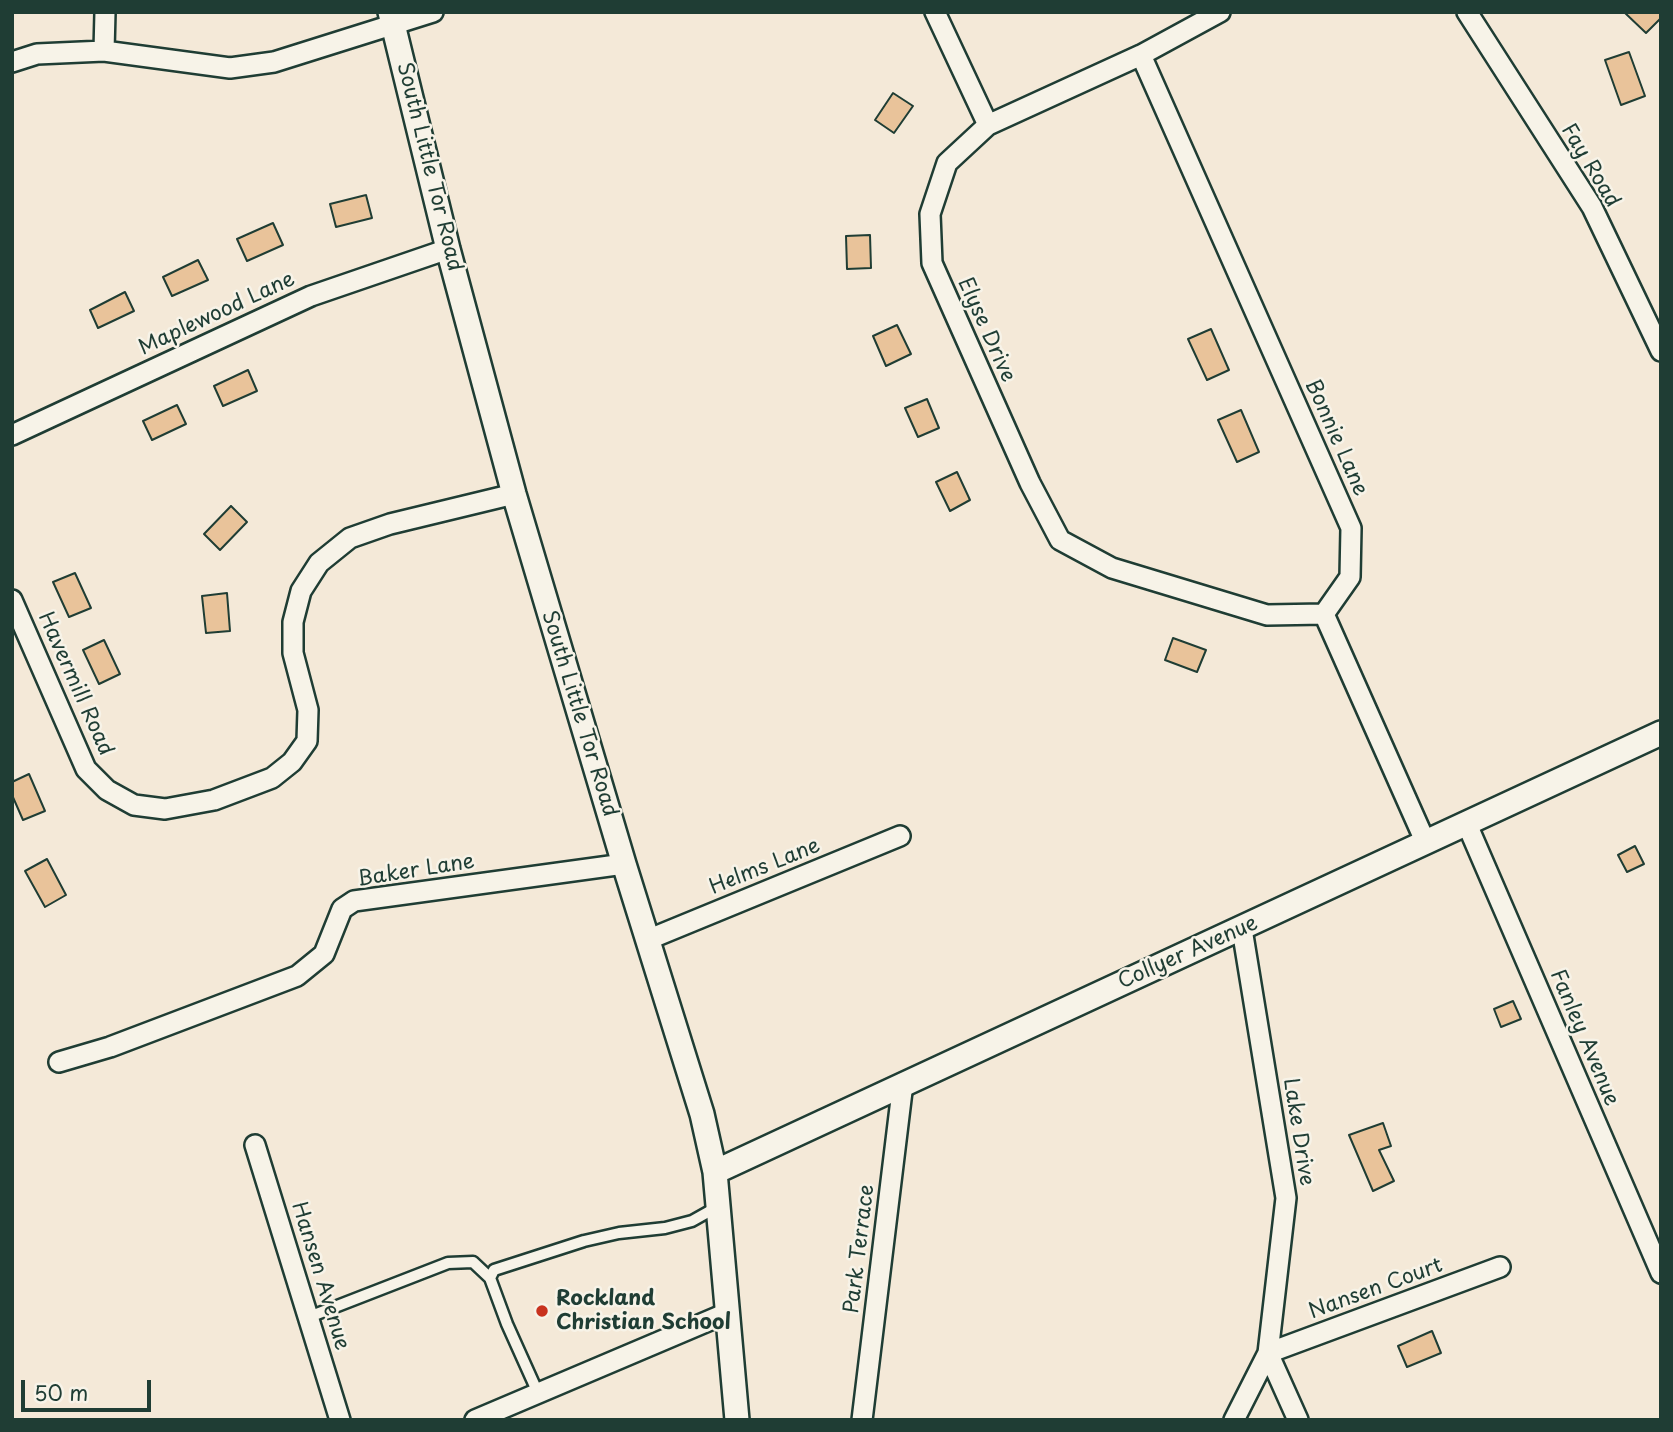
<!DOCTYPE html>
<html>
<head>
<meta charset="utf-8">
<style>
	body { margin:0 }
	#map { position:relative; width:1673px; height:1432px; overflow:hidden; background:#f4e9d8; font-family:"Playpen Sans",sans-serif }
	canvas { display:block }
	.frame { position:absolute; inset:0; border:14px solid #1f3d34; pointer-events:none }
	.scale { position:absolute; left:21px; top:1380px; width:130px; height:32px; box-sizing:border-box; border:4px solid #1f3d34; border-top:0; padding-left:9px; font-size:21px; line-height:24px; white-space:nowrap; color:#1f3d34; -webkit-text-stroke:5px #f7f3e8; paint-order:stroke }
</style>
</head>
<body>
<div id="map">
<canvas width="1673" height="1432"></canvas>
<div class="frame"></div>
<div class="scale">50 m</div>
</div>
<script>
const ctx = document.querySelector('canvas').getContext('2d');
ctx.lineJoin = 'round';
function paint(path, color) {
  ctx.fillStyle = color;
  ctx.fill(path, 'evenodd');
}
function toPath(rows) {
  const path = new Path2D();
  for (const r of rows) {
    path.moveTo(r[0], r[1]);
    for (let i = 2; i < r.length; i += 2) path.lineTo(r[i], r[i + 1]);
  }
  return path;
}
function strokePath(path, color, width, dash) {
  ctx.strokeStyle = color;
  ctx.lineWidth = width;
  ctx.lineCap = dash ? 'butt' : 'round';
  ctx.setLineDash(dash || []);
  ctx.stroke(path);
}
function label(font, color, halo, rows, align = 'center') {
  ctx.font = font + ' "Playpen Sans",sans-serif';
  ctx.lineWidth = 5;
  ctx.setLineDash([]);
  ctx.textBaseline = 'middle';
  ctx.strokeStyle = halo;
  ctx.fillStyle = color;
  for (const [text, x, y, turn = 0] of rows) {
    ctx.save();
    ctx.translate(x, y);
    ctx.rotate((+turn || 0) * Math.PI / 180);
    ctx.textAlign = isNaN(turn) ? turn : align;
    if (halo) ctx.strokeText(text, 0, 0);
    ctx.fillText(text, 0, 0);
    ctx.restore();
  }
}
const building = toPath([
	[1624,12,1661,12,1661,18,1646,33,1624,12],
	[1629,52,1645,96,1621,105,1605,60,1629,52],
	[893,93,913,106,894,133,875,120,893,93],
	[366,195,372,218,336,227,330,204,366,195],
	[273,223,283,245,247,261,237,239,273,223],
	[870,235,871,268,847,269,846,236,870,235],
	[198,260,208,280,172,296,163,277,198,260],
	[125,292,134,311,98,328,90,310,125,292],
	[897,325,911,354,886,366,873,336,897,325],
	[1211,329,1229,370,1207,380,1188,339,1211,329],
	[248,370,257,391,223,406,214,386,248,370],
	[927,399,939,428,918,437,905,408,927,399],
	[177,405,186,424,152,440,143,421,177,405],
	[1241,410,1259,452,1237,462,1218,420,1241,410],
	[957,472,970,500,950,511,936,482,957,472],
	[231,506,247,522,220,550,204,534,231,506],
	[75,573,91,608,69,617,53,582,75,573],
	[227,593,230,631,206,633,202,596,227,593],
	[1173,638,1206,650,1197,672,1165,660,1173,638],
	[104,640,120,674,99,684,83,650,104,640],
	[29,774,45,811,23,820,12,795,12,782,29,774],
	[1635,846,1644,864,1627,872,1618,855,1635,846],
	[47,859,66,895,45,907,25,871,47,859],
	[1513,1001,1521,1019,1501,1027,1494,1009,1513,1001],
	[1383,1123,1391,1146,1379,1150,1394,1181,1373,1191,1349,1135,1383,1123],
	[1432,1331,1441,1353,1407,1367,1398,1346,1432,1331]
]);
paint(building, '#e9c39a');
strokePath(building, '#1f3d34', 2);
const service = toPath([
	[309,1317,448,1263,473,1262,490,1278],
	[538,1393,507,1324,490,1278,494,1270,584,1241,619,1233,665,1228,692,1221,717,1207]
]);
const minor = toPath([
	[935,12,988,125],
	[1220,12,1141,55,988,125,947,163,930,214,932,263,1030,483,1060,540,1112,568,1267,615,1324,614],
	[1467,12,1592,207,1661,351],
	[104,51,105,12],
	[1141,55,1351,528,1350,577,1324,614],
	[12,62,37,54,104,51,230,68,274,62,433,12],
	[12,435,311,296,448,249],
	[12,600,86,769,107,790,134,805,165,809,214,800,272,778,292,762,307,741,308,710,293,653,293,622,301,591,319,563,350,538,390,524,514,494],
	[1324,614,1425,841],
	[1466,822,1661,1273],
	[647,940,900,836],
	[59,1062,110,1047,297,976,324,954,342,909,354,901,624,864],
	[255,1145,340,1420],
	[475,1420,727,1313],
	[862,1420,903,1083],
	[1234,1420,1268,1353,1286,1198,1242,929],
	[1298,1420,1268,1353,1500,1267]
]);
const tertiary = toPath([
	[390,12,448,249,514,494,624,864,702,1114,715,1172,737,1420],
	[715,1172,1661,733]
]);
strokePath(service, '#1f3d34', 15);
strokePath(minor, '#1f3d34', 24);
strokePath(tertiary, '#1f3d34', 28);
strokePath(service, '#f7f3e8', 10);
strokePath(minor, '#f7f3e8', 19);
strokePath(tertiary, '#f7f3e8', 23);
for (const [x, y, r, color] of [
	[542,1311,7,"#c8321e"]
]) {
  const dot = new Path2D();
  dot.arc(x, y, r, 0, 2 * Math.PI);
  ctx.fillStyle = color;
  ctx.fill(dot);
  strokePath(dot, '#f7f3e8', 2.5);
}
label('21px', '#1f3d34', '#f7f3e8', [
	["Fay Road",1590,166,59],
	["South Little Tor Road",429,167,76],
	["Maplewood Lane",217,314,-25],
	["Elyse Drive",986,330,66],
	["Bonnie Lane",1336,438,66],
	["Havermill Road",75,684,66],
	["South Little Tor Road",579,714,73],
	["Helms Lane",765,867,-22],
	["Baker Lane",416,871,-9],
	["Collyer Avenue",1188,953,-24],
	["Fanley Avenue",1584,1038,67],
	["Lake Drive",1298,1132,81],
	["Park Terrace",860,1249,-83],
	["Hansen Avenue",320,1276,73],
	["Nansen Court",1376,1289,-20]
]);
label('bold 21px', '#1f3d34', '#f7f3e8', [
	["Rockland",556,1299],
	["Christian School",556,1323]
], 'left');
</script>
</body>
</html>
